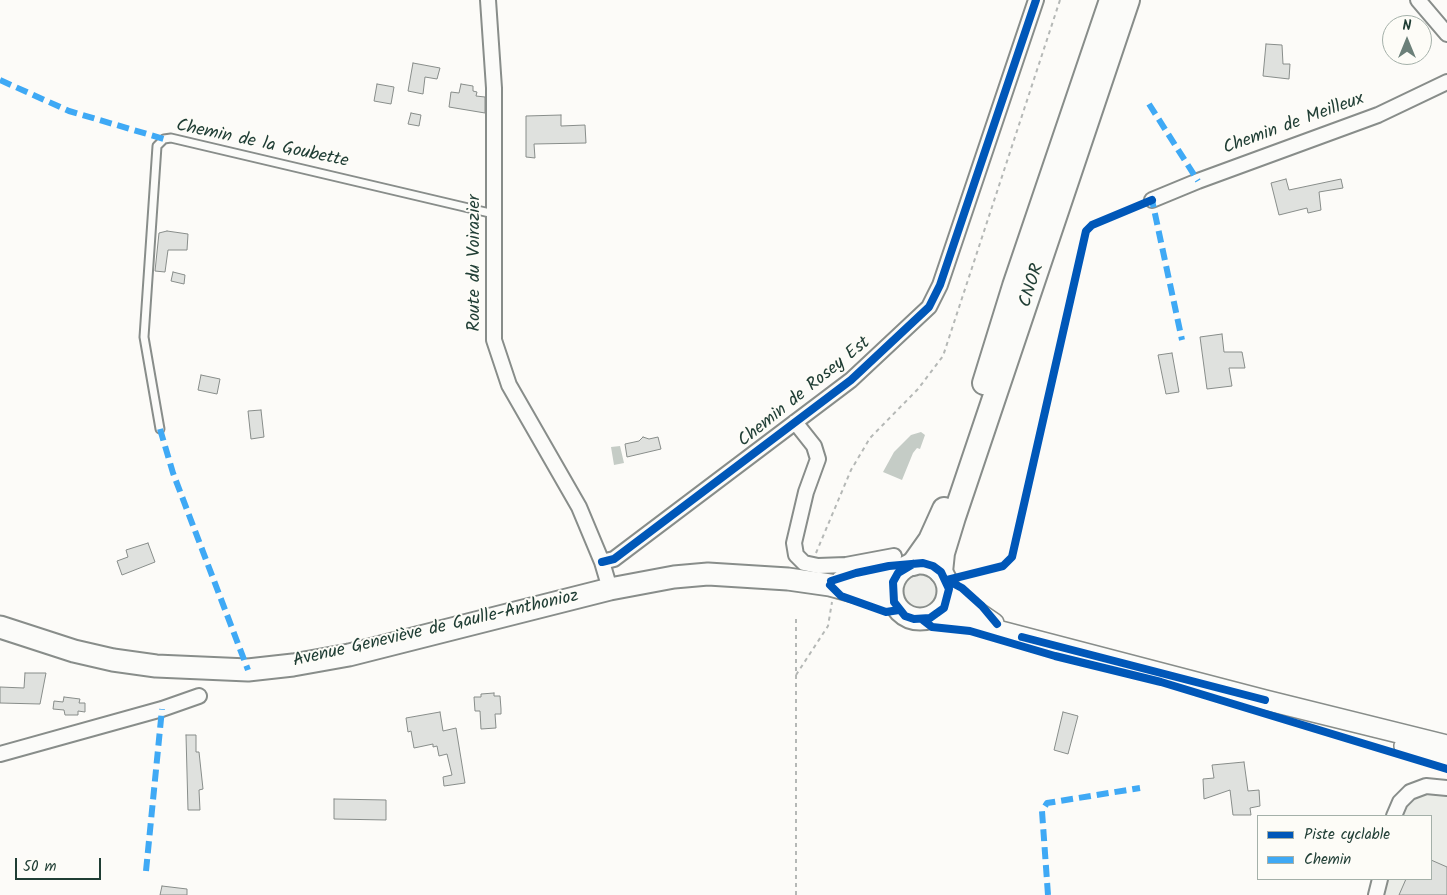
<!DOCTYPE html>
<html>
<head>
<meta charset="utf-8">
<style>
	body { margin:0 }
	#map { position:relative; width:1447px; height:895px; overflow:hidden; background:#fcfbf8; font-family:Kalam,sans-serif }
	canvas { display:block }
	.legend { position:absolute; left:1257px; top:815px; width:175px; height:65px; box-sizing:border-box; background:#fdfcf7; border:1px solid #a4b0a9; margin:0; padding:6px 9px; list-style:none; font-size:15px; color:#1f3d34 }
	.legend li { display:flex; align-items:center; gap:10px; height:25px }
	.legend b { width:25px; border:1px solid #a4b0a9 }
	.north { position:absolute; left:1382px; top:15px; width:50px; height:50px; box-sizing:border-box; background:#fdfcf7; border:1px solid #a4b0a9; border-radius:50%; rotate:0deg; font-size:14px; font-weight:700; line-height:20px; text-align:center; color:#1f3d34 }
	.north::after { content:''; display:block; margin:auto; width:18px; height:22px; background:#6c8079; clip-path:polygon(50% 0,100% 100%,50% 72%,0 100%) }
	.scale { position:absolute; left:15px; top:858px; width:86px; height:22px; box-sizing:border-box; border:2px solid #1f3d34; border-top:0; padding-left:6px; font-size:15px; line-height:18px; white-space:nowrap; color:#1f3d34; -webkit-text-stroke:4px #fdfcf7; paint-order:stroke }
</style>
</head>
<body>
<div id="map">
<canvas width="1447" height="895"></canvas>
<ul class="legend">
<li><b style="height:6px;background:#0057b8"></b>Piste cyclable</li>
<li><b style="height:6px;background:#3fa9f5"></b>Chemin</li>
</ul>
<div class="north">N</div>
<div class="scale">50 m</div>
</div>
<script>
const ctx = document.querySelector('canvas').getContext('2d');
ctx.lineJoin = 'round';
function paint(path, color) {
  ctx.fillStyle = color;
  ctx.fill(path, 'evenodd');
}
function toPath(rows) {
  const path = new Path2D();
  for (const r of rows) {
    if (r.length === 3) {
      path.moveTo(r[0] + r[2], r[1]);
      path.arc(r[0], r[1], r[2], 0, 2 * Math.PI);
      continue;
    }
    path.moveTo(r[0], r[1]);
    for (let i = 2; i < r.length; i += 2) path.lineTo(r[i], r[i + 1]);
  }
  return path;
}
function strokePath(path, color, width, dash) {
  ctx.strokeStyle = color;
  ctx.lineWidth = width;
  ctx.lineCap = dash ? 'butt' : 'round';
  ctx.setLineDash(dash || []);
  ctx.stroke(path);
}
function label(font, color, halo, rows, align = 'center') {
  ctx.font = font + ' Kalam,sans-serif';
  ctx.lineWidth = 4;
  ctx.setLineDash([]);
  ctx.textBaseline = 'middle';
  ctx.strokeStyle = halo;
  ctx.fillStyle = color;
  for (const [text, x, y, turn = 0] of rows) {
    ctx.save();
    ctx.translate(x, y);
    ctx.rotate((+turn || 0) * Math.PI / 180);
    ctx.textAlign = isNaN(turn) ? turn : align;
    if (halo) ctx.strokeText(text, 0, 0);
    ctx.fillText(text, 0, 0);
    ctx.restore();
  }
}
paint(toPath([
	[1420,792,1447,792,1447,895,1383,895,1387,879,1431,879,1431,816,1402,816,1405,801]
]), '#ebede8');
paint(toPath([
	[920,592,19]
]), '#ebece8');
paint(toPath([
	[921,432,925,435,920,449,917,448,913,453,902,480,883,472,894,452,911,435],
	[620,446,624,463,614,465,611,447]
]), '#c5ccc6');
const building = toPath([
	[1266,44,1282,45,1283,64,1290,64,1289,79,1263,76,1266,44],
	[413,63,440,68,437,79,425,77,423,94,408,91,413,63],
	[377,84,394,87,391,104,374,101,377,84],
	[461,84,473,86,473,91,477,92,476,96,485,97,485,113,449,107,451,92,459,93,461,84],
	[411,113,421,115,419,126,408,124,411,113],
	[561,115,561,126,585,125,586,143,534,144,535,158,526,157,526,116,561,115],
	[1286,179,1289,190,1341,179,1343,188,1319,192,1321,210,1308,213,1307,208,1279,215,1271,183,1286,179],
	[167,231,188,234,187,250,168,250,165,272,155,271,159,233,167,231],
	[173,272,185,275,184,284,171,281,173,272],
	[1222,334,1224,352,1242,352,1245,368,1229,368,1232,386,1207,389,1200,337,1222,334],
	[1172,353,1179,392,1166,394,1158,355,1172,353],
	[201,375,220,379,217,394,198,390,201,375],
	[261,410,264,437,251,439,248,411,261,410],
	[643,437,649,439,658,437,661,449,627,457,625,444,639,441,643,437],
	[148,543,155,562,122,575,117,561,128,557,126,550,148,543],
	[25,673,46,673,40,704,0,703,0,687,24,688,25,673],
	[494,693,494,696,500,696,501,709,501,714,495,714,496,728,481,729,480,711,475,711,474,697,481,697,481,694,494,693],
	[64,697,80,699,79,703,85,703,85,712,78,711,78,715,65,715,64,710,53,709,54,701,63,702,64,697],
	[440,712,443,731,456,728,465,783,444,786,443,777,452,775,447,754,439,756,437,746,433,747,433,744,414,748,411,731,408,732,406,718,440,712],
	[1063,712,1078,716,1068,754,1054,750,1063,712],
	[186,735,196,735,196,752,199,752,203,789,199,790,200,810,188,810,186,735],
	[1244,762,1248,791,1259,790,1260,806,1250,808,1251,815,1233,815,1230,790,1204,799,1203,779,1214,778,1212,765,1244,762],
	[334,799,386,800,386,820,334,819,334,799],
	[1431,860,1447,867,1447,895,1399,895,1406,879,1431,879,1431,860],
	[162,886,187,889,187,895,160,895,162,886]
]);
paint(building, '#dfe1de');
strokePath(building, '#888d8a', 1);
const service = toPath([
	[160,429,144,337,157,146,164,139,171,138,494,214]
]);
const minor = toPath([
	[488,0,494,88,494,340,509,385,579,507,602,562,610,589],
	[1418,0,1447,34],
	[1152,200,1198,181,1378,115,1447,82],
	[795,422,814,446,818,459,806,492,794,543,796,555,804,563,818,566,846,565,894,556],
	[602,562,614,559,851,380,929,307,940,285,1036,0],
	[0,754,162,709,199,696],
	[1394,816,1400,802,1410,792,1426,786,1447,788],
	[1376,895,1380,879]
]);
const secondary = toPath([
	[949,589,956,597,994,623],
	[937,615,952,616,993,629,1265,700,1447,745],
	[1404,746,1447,759]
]);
const primary = toPath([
	[920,591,28],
	[842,581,876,579,898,573],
	[0,627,74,651,113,660,156,666,248,670,293,665,349,655,610,589,674,577,708,574,788,579,830,585,894,602]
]);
const trunk = toPath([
	[984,383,1014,286,1111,0],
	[913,564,930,540,944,509],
	[941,572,943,553,954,517,1128,0]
]);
strokePath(service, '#888d8a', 11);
strokePath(minor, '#888d8a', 18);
strokePath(secondary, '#888d8a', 22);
strokePath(primary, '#888d8a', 25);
strokePath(trunk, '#888d8a', 26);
strokePath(toPath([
	[816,553,851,470,870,438,918,389,943,356,1060,0],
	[796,675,828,626,832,602],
	[796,895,796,615]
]), '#b5b8b6', 2, [4, 4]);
strokePath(service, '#fbfbf9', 7);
strokePath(minor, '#fbfbf9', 14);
strokePath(secondary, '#fbfbf9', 19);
strokePath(primary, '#fbfbf9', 21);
strokePath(trunk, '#fbfbf9', 22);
strokePath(toPath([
	[0,80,69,111,164,139],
	[1149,104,1198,181],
	[1148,202,1152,200,1182,340],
	[160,429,173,473,248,670],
	[146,871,162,709],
	[1048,895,1042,811,1047,803,1140,788]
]), '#3fa9f5', 6, [12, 6]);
strokePath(toPath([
	[602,562,614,559,851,380,929,307,940,285,1036,0],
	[947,580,1003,566,1012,557,1086,231,1092,225,1152,200],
	[947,580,962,588,982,606,997,624],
	[831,581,856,573,889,566,923,563,933,566,941,572,949,589,944,608,930,618,914,619,905,616,894,602,893,582,898,573,913,564],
	[830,585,841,596,886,612,899,610],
	[923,620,932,627,970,631,1055,656,1161,682,1447,769],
	[1022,637,1265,700]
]), '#0057b8', 8);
label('18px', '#1f3d34', '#fdfcf7', [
	["Chemin de Meilleux",1294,125,-20],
	["Chemin de la Goubette",262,145,12],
	["Route du Voirazier",476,263,-90],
	["CNOR",1033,286,-72],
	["Chemin de Rosey Est",805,393,-39],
	["Avenue Geneviève de Gaulle-Anthonioz",436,630,-13]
]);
</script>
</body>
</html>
